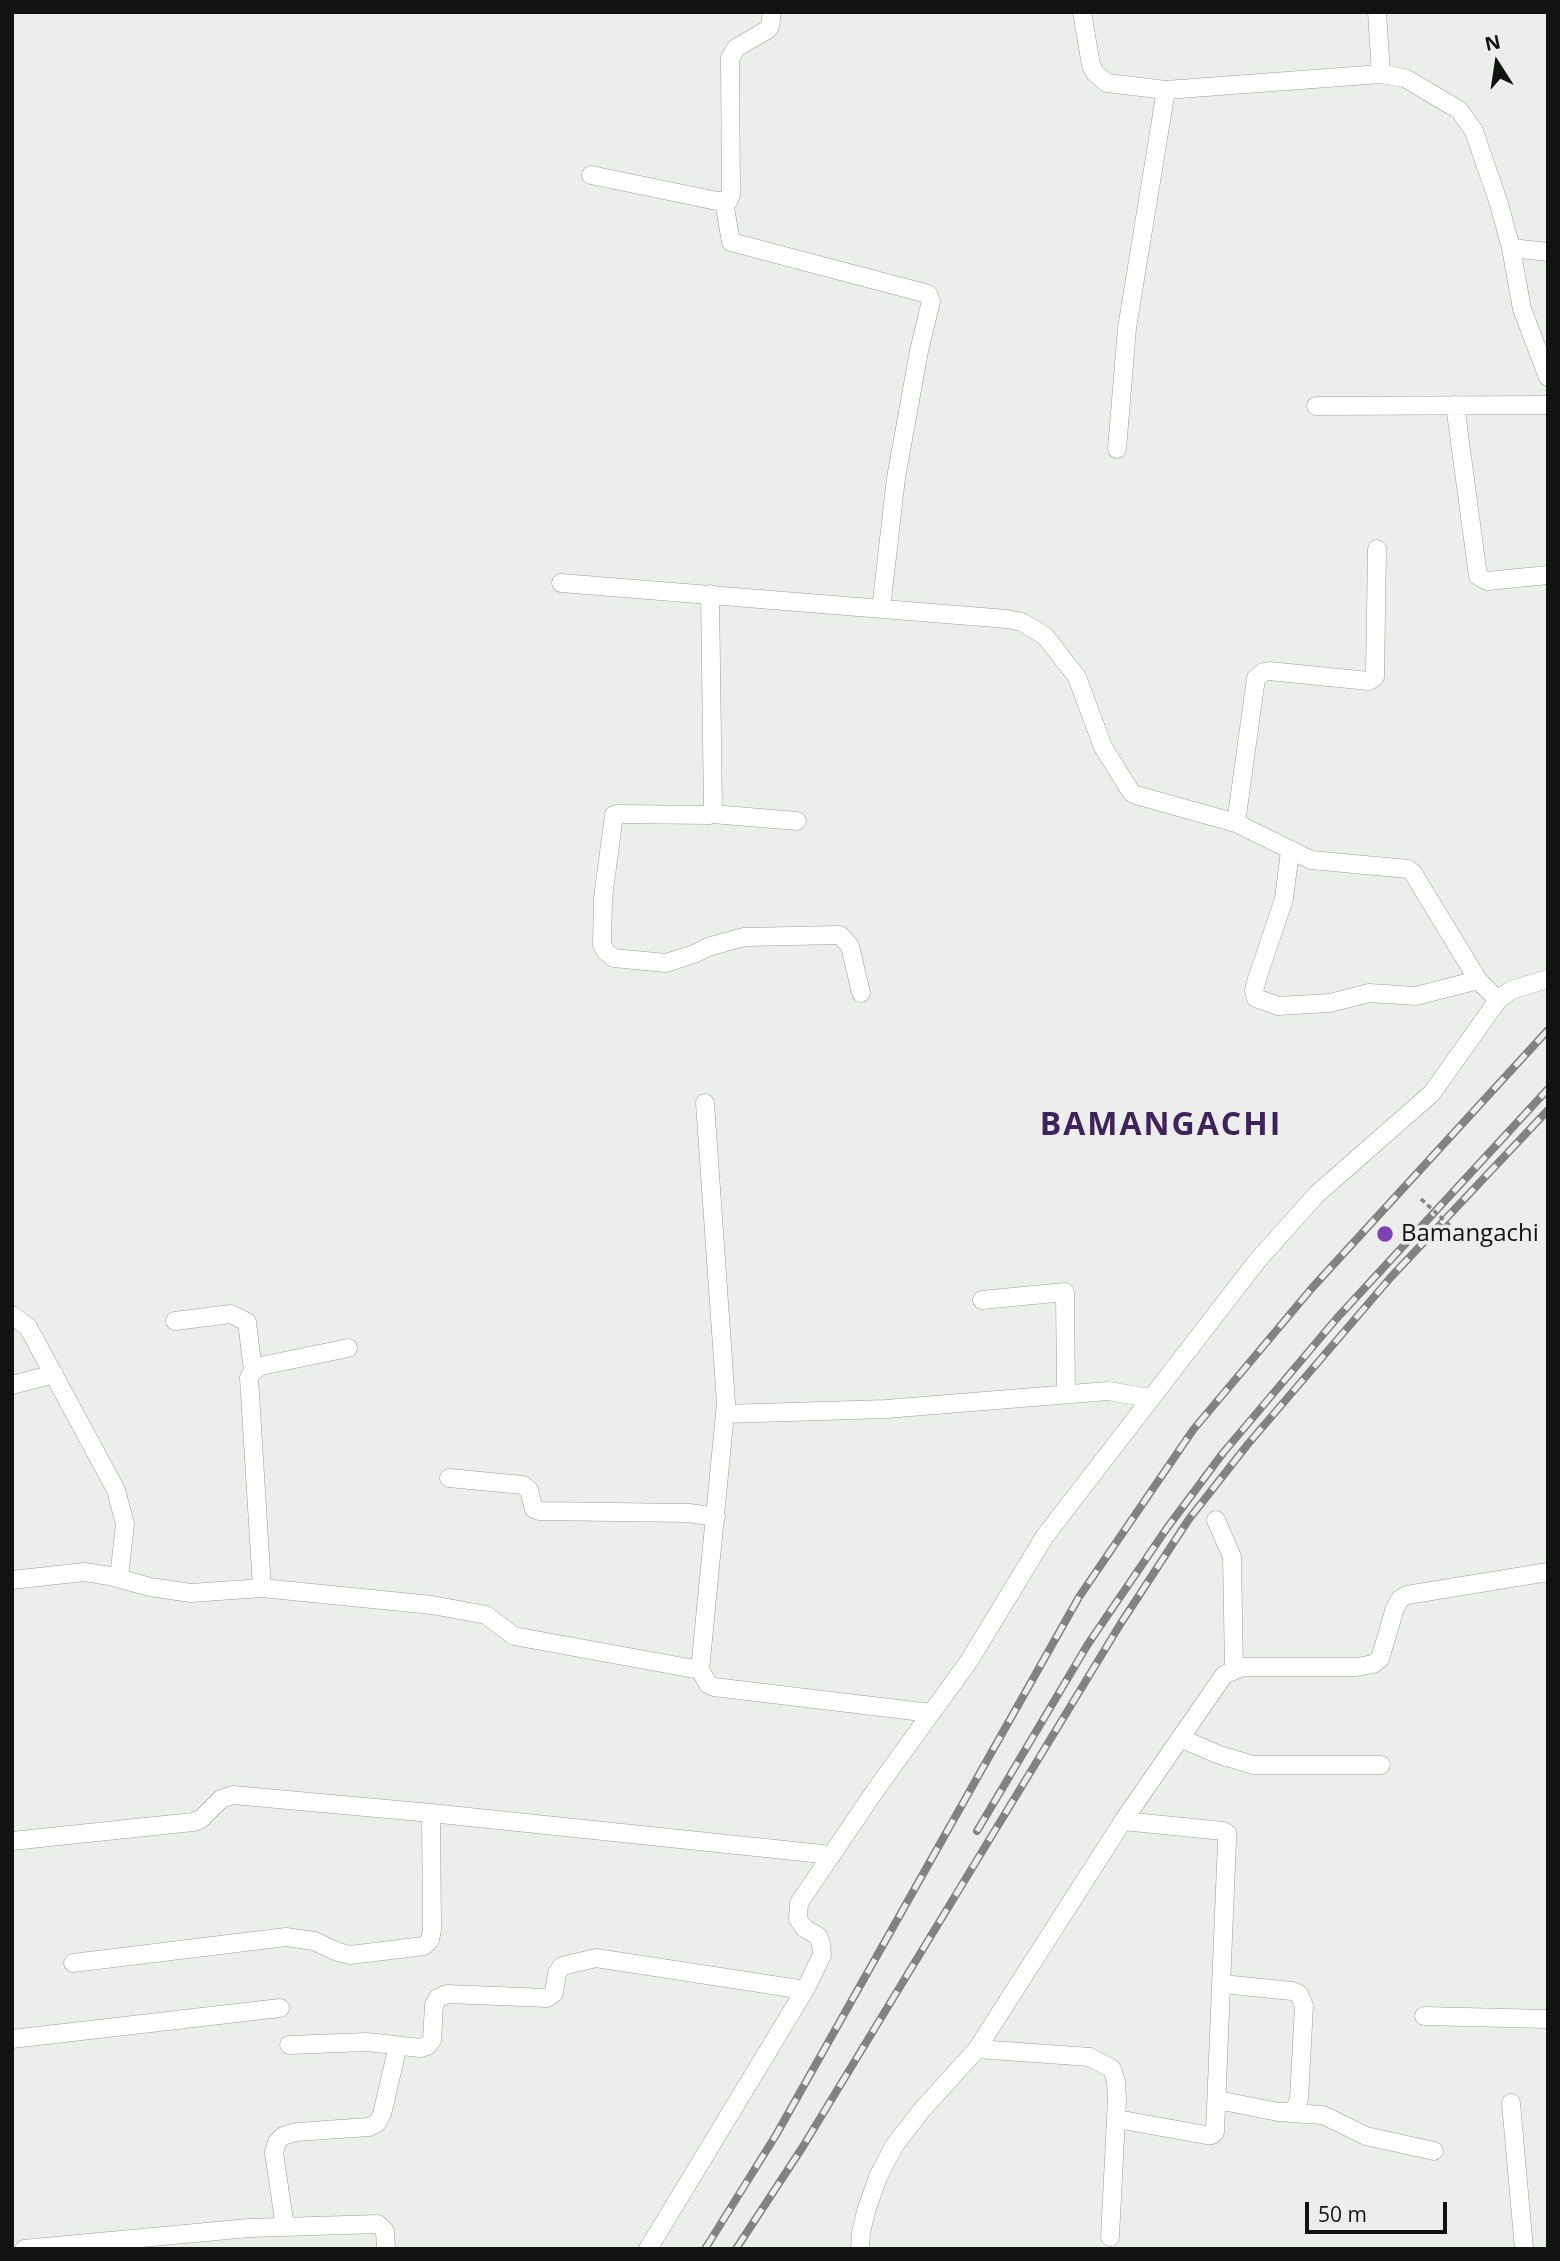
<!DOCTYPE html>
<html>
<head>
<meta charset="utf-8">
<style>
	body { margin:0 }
	#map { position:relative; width:1560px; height:2261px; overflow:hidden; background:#ebeeea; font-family:"Open Sans",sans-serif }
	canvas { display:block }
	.frame { position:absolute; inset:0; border:14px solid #111211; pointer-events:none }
	.north { position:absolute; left:1462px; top:28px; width:70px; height:70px; -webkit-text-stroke:5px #ebeeea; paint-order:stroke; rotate:348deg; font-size:19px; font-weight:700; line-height:28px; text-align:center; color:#111211 }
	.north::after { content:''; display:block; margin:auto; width:24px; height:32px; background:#111211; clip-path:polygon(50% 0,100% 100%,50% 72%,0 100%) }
	.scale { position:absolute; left:1305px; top:2202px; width:142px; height:32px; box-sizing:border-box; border:4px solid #111211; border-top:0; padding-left:9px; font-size:21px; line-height:24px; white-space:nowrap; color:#111211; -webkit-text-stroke:5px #ebeeea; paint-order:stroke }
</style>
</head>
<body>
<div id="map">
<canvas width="1560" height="2261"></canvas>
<div class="frame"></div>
<div class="north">N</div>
<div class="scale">50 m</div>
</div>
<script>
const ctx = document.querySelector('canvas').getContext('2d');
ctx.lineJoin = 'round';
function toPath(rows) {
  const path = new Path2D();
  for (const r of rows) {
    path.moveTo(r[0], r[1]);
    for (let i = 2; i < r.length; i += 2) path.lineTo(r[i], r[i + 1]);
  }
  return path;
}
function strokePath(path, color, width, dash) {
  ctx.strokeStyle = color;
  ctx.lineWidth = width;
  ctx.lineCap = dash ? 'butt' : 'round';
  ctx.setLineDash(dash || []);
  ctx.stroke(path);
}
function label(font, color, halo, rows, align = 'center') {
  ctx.font = font + ' "Open Sans",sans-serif';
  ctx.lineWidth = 7;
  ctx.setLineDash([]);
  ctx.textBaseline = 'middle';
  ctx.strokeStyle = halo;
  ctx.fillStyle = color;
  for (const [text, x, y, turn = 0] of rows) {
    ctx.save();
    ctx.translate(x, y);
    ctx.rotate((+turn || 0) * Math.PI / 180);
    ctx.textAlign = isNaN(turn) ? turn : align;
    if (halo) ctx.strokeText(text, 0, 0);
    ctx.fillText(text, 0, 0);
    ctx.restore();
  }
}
const minor = toPath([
	[1082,12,1091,65,1095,73,1107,83,1166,90,1381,74,1405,78,1459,110,1474,131,1499,204,1511,248,1522,309,1548,377],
	[1377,12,1381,74],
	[591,175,717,201,729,200,731,195,730,58,736,48,767,30,770,26,772,12],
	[724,202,731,242,928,294,931,301,919,351,896,478,881,609],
	[1511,248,1548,252],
	[1455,405,1478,576,1487,581,1548,575],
	[1316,406,1548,405],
	[1117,449,1127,328,1166,90],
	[561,583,1007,619,1022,622,1045,636,1077,677,1103,747,1131,792,1136,795,1236,823,1311,860,1408,869,1413,873,1478,980,1498,1000],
	[710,594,713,812,710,815,618,814,614,815,603,898,602,945,606,952,614,958,666,963,694,954,708,947,744,937,840,935,850,946,861,993],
	[712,814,797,821],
	[1236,823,1256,678,1264,672,1269,671,1369,681,1375,677,1377,549],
	[1290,851,1284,899,1257,979,1254,991,1256,998,1278,1006,1330,1003,1369,993,1416,996,1478,980],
	[705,1103,726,1403,700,1670,708,1684,714,1687,931,1713],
	[982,1300,1065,1292,1066,1394],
	[12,1315,28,1327,116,1490,125,1524,119,1578],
	[175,1321,231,1314,247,1322,253,1371],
	[12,1385,54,1374],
	[725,1414,886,1409,1108,1391,1150,1398],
	[449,1478,523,1485,529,1490,534,1509,539,1511,689,1513,716,1517],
	[1216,1520,1232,1557,1234,1669],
	[12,1580,84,1572,110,1576,150,1587,191,1593,262,1588,432,1605,486,1615,514,1636,700,1670],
	[262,1588,249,1378,253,1371,261,1366,348,1348],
	[1180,1738,1217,1754,1253,1765,1381,1765],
	[12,1841,193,1822,201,1819,221,1799,233,1795,431,1813,832,1855],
	[73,1963,286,1937,314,1941,338,1952,350,1955,424,1946,430,1940,432,1930,431,1813],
	[1424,2016,1548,2019],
	[12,2039,280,2008],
	[289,2045,367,2042,420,2048,427,2046,432,2040,434,2005,438,1998,447,1994,547,1998,554,1993,557,1973,562,1966,596,1958,805,1990],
	[977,2049,1090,2057,1112,2069,1116,2081,1117,2099,1110,2237],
	[1218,2100,1278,2112,1294,2112,1299,2099,1304,2006,1299,1994,1292,1991,1222,1984],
	[1511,2103,1524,2249],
	[1290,2113,1323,2115,1366,2136,1434,2151],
	[1117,2119,1206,2135,1212,2135,1215,2132,1227,1841,1227,1833,1223,1831,1123,1821],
	[285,2227,274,2153,277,2142,283,2136,296,2132,369,2127,377,2123,382,2114,398,2046],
	[24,2249,249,2228,378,2224,385,2231,386,2249],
	[648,2249,805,1990,822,1955,821,1944,818,1936,804,1928,798,1919,799,1903,877,1788,969,1661,1045,1536,1257,1261,1317,1194,1432,1093,1498,1000,1511,990,1548,979],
	[860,2249,861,2233,866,2211,878,2177,894,2146,921,2111,977,2049,1123,1821,1224,1675,1242,1667,1357,1667,1373,1664,1380,1659,1395,1608,1400,1599,1407,1595,1548,1572]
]);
strokePath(minor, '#9a9d99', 19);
strokePath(minor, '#fff', 18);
const rail = toPath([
	[977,1831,1088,1644,1167,1528,1223,1453,1337,1318,1548,1089],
	[705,2249,776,2135,1079,1597,1193,1430,1312,1288,1548,1030],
	[736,2249,802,2148,1121,1623,1189,1519,1248,1444,1391,1277,1548,1110]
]);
strokePath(rail, '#818380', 8);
strokePath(rail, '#ebeeea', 5, [16]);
strokePath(toPath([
	[1421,1199,1456,1231]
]), '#848683', 3.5, [5, 3.5]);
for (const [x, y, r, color] of [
	[1385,1234,9,"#7e40b6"]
]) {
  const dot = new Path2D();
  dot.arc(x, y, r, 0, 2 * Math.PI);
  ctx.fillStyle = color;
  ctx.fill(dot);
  strokePath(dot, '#ebeeea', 2.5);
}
label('24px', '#111211', '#ebeeea', [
	["Bamangachi",1401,1234]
], 'left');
ctx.letterSpacing = '2px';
label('bold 32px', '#3f225b', '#ebeeea', [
	["BAMANGACHI",1161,1126]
]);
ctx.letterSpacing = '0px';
</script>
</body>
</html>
